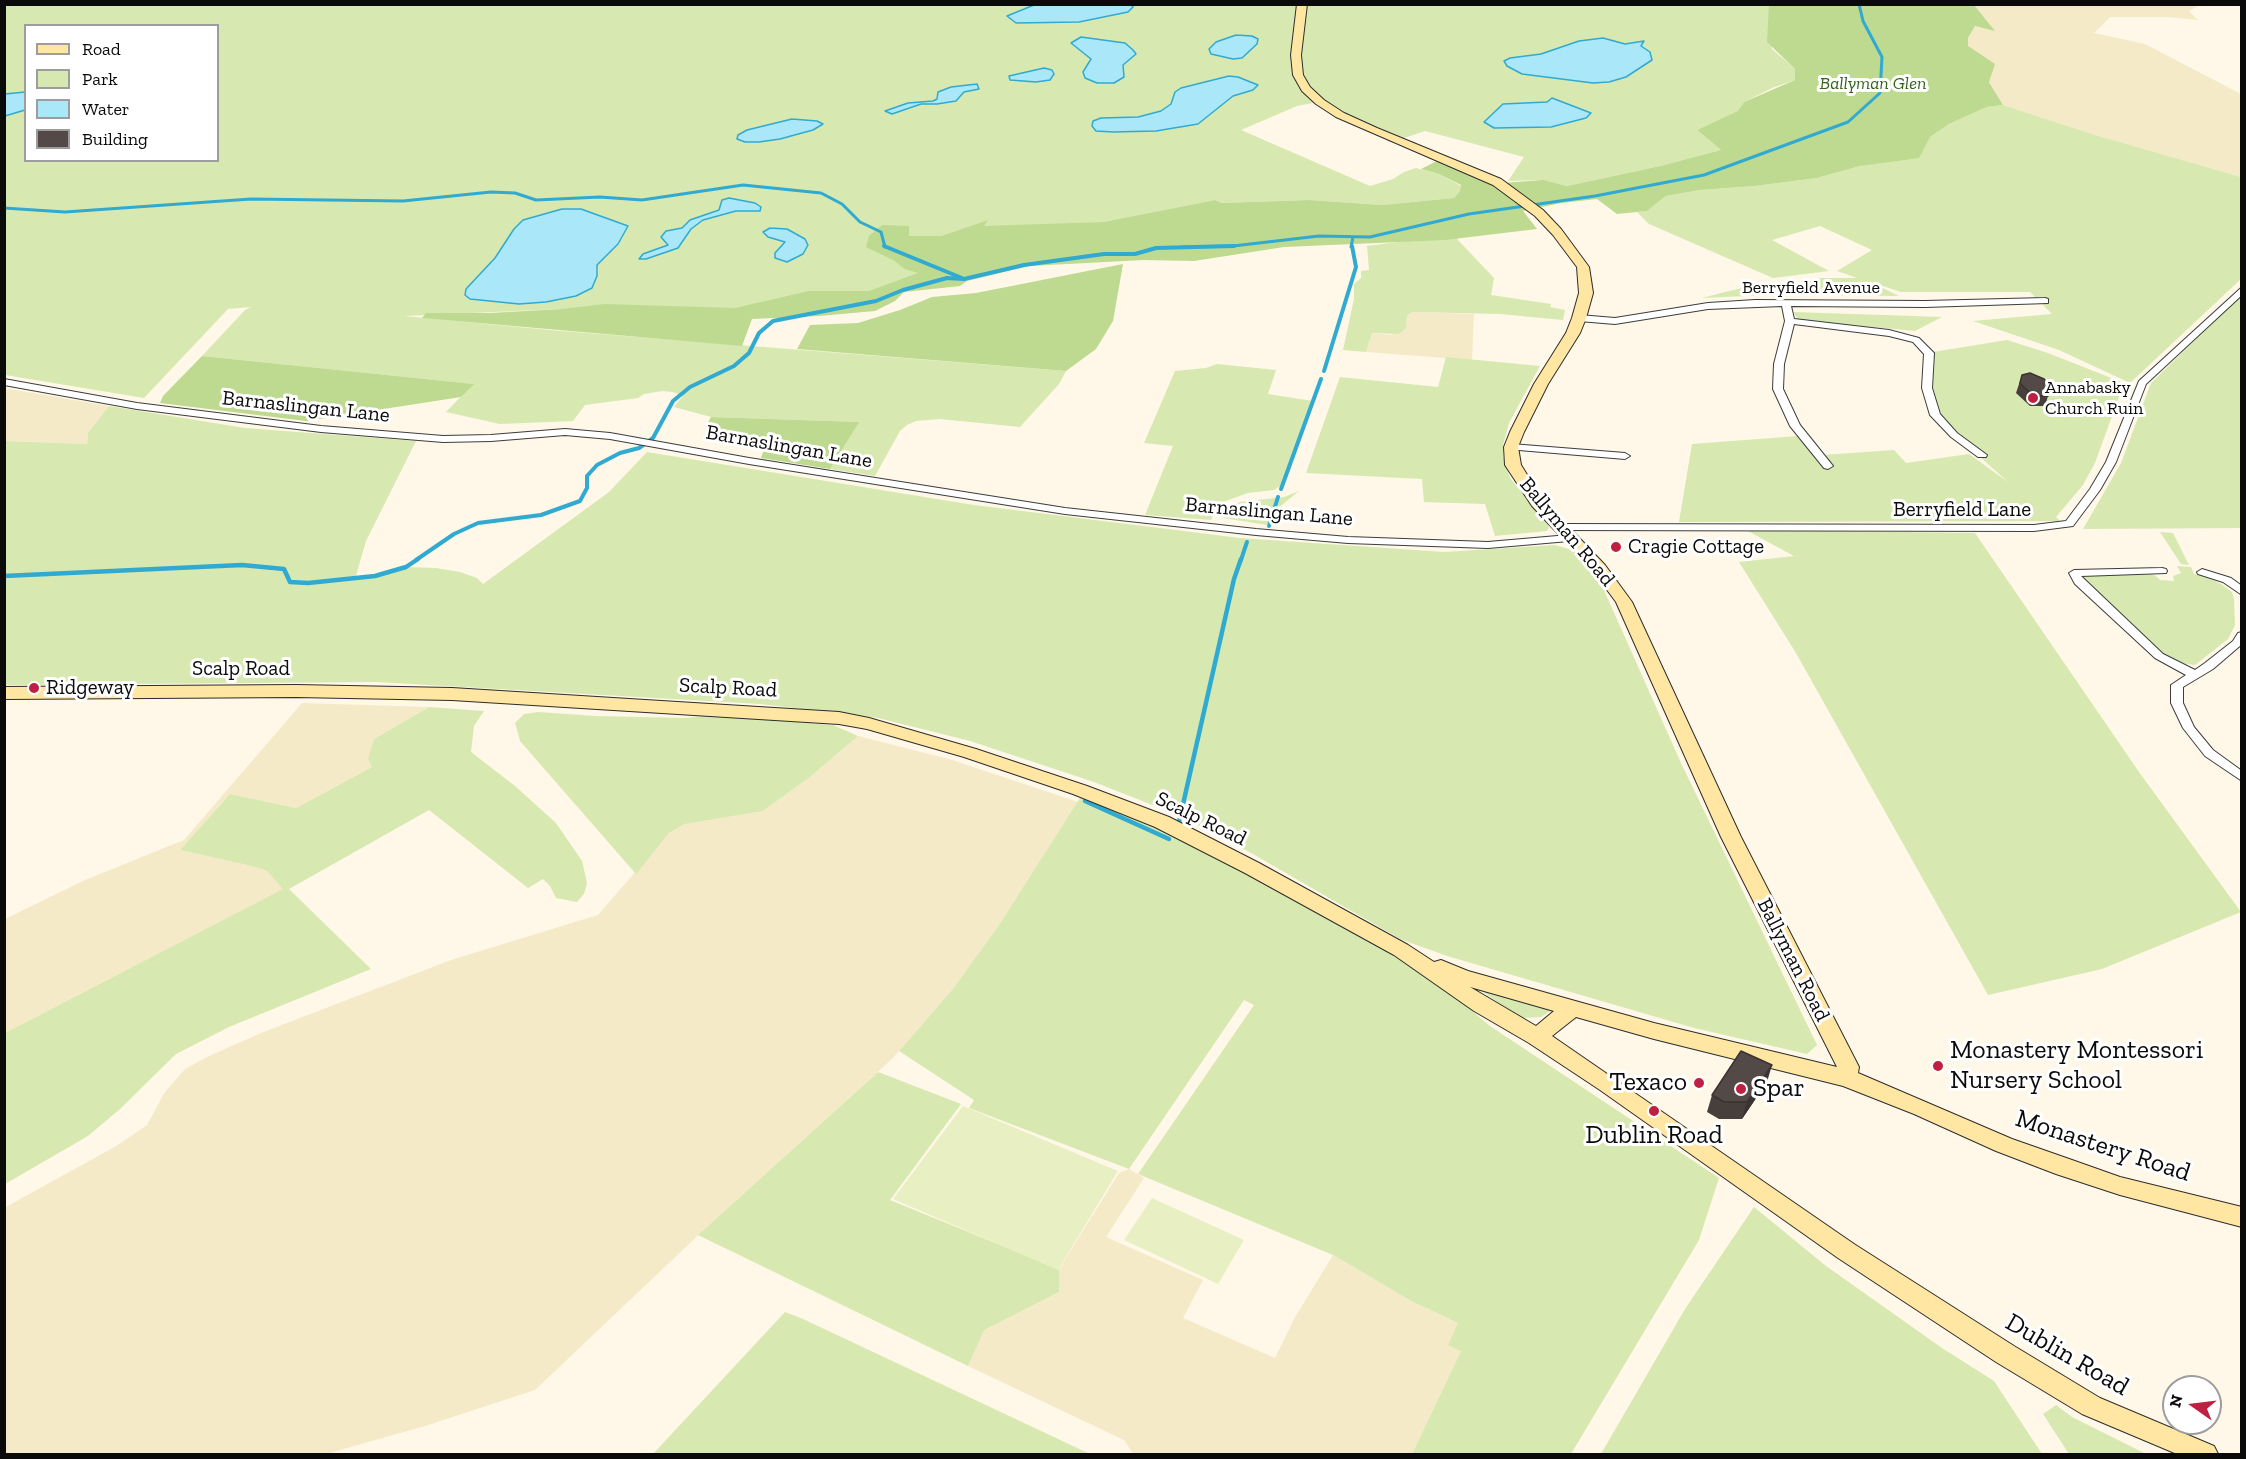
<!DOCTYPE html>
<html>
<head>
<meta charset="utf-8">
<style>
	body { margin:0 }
	#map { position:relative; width:2246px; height:1459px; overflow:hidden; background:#fff7e7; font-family:"Zilla Slab",serif }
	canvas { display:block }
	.frame { position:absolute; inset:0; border:6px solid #0a0a0a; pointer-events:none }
	.legend { position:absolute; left:24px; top:24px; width:195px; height:138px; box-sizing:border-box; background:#fff; border:2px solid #9d9d9d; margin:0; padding:8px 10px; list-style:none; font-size:18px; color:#0a0a0a }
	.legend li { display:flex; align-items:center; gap:12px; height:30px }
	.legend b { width:30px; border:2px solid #9d9d9d }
	.north { position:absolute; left:2162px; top:1375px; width:60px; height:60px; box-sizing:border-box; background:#fff; border:2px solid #9d9d9d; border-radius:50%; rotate:284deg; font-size:16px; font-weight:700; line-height:24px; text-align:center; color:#0a0a0a }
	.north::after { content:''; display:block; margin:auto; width:21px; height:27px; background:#bd2040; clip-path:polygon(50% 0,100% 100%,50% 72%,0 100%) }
</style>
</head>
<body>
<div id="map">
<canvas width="2246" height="1459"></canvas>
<div class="frame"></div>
<ul class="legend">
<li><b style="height:8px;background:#ffe6a2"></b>Road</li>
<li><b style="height:16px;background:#d7e9b1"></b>Park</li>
<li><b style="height:16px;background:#aae7f8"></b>Water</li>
<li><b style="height:16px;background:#534946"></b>Building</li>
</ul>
<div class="north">N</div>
</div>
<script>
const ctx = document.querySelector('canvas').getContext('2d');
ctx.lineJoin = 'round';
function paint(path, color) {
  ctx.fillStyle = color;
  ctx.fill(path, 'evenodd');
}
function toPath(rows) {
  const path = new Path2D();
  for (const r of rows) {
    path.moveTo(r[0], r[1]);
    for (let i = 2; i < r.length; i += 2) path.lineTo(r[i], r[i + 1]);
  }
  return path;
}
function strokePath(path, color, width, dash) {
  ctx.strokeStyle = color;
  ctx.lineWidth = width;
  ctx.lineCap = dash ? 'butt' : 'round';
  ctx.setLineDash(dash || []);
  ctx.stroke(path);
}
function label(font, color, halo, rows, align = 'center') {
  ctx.font = font + ' "Zilla Slab",serif';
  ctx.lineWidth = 6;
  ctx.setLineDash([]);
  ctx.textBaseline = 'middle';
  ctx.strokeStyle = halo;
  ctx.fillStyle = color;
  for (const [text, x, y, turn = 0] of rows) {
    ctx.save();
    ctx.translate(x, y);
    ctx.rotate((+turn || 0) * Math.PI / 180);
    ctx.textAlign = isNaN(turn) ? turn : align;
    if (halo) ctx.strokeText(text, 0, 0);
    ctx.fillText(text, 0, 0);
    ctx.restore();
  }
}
paint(toPath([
	[1974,5,2199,5,2189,11,2198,20,2168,17,2110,17,2094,33,2145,44,2241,94,2241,177,2092,134,2003,105,1968,46,1968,38,1975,26,1994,30],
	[1412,312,1474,314,1472,360,1366,352,1372,333,1391,335,1401,330,1406,328,1407,316],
	[4,388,109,406,88,433,87,444,5,441],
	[302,703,429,707,374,739,372,767,296,808,230,794,180,850,256,867,267,871,284,889,5,1033,5,919,85,880,184,840],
	[858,736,949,759,1078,802,999,925,952,990,892,1059,708,1226,535,1390,425,1426,326,1454,5,1454,4,1208,118,1145,147,1125,165,1092,185,1069,207,1057,261,1033,451,960,598,915,669,833,685,824,763,811,810,777],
	[1129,1169,1144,1178,1106,1237,1203,1280,1183,1318,1275,1358,1294,1319,1333,1255,1413,1302,1458,1323,1461,1351,1412,1454,1136,1454,1132,1452,1124,1440,968,1366,983,1330,1059,1292,1059,1269,1119,1173]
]), '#f5eac7');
paint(toPath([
	[1769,4,1772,49,1795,69,1795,80,1772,88,1744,102,1739,111,1697,130,1721,150,1660,166,1567,186,1541,180,1508,181,1524,157,1425,131,1401,139,1318,102,1297,106,1241,130,1370,186,1393,179,1404,172,1416,168,1439,174,1461,186,1460,191,1454,198,1382,205,1309,200,1221,203,1215,200,1103,222,999,228,983,227,986,221,941,236,909,236,882,225,933,271,826,309,784,318,562,309,404,316,550,330,1066,371,1059,384,1020,427,940,419,916,421,907,425,900,431,875,476,830,469,858,422,711,417,674,407,683,396,673,392,662,391,644,394,638,398,585,405,573,421,500,424,446,412,473,384,202,356,245,310,251,307,228,309,144,398,5,375,4,5],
	[26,26,218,26,218,160,26,160],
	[2003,105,2092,134,2241,177,2241,279,2130,383,2059,350,1973,321,2052,314,2030,292,1901,292,1868,281,1899,296,1789,295,1786,287,1820,278,1857,278,1837,271,1872,250,1820,226,1772,240,1829,271,1773,278,1649,224,1637,212,1647,211,1666,196,1700,190,1755,186,1817,178,1860,166,1930,137,1949,124,1987,107],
	[1454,231,1460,238,1457,239,1494,278,1491,295,1551,304,1550,307,1565,310,1563,320,1500,314,1412,312,1407,316,1406,328,1399,334,1372,333,1366,352,1343,350,1354,299,1354,284,1361,278,1361,271,1369,270,1367,246,1437,237],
	[1768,282,1769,295,1702,298,1725,292],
	[2241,295,2241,528,2083,529,2121,463,2151,383],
	[1793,312,1942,317,1915,331,1798,320],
	[2007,340,2048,353,2124,383,2095,463,2083,485,2056,517,2060,521,1679,522,1692,444,1798,436,1823,455,1894,450,1906,463,1969,454,2008,482,1961,440,1941,416,1933,399,1928,368,1933,352],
	[1446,357,1540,366,1509,423,1503,445,1503,456,1510,478,1545,521,1549,527,1547,531,1495,536,1485,504,1424,502,1422,479,1306,473,1340,377,1438,387],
	[1217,364,1276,370,1268,394,1313,401,1287,473,1280,486,1274,490,1248,493,1223,502,1216,509,1211,520,1145,515,1173,446,1144,443,1175,371,1206,368],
	[109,406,245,428,416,441,366,541,355,579,406,567,436,568,460,572,477,578,483,584,609,492,647,452,974,505,1240,538,1444,552,1555,545,1572,550,1603,588,1681,763,1817,1045,1807,1054,1694,1028,1447,956,1400,939,1253,854,1178,815,1094,782,970,741,878,718,760,704,376,682,5,685,4,441,87,444,88,433],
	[1299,491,1276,510,1267,525,1223,518,1231,506,1240,502,1284,497],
	[1746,530,1975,533,2139,772,2241,912,2102,969,1988,995,1796,653,1739,562,1794,556],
	[2160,532,2173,533,2189,565,2181,564],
	[2177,566,2191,567,2194,574,2205,576,2221,584,2232,592,2234,599,2235,625,2228,639,2195,665,2180,663,2166,656,2085,581,2083,577,2087,574,2147,573,2156,576,2160,580,2174,581,2173,576,2181,573],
	[429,707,484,711,474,726,471,752,515,786,556,823,582,861,587,883,584,894,577,902,556,898,550,886,543,879,528,888,429,810,289,889,371,969,229,1027,176,1054,120,1109,88,1136,5,1184,5,1033,283,889,267,871,256,867,180,850,230,794,296,808,372,767,368,759,374,739],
	[538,712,596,716,686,718,711,715,833,725,858,736,810,777,763,811,685,824,669,833,636,874,520,741,515,723,524,714],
	[1080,798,1144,822,1252,876,1433,978,1490,1026,1719,1178,1699,1240,1571,1454,1412,1454,1461,1351,1448,1345,1458,1323,1413,1302,1333,1255,1138,1174,1254,1005,1244,1000,1129,1169,969,1108,974,1100,899,1051,952,990,999,925],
	[1464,979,1555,1008,1541,1017,1521,1018],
	[878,1072,961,1104,890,1200,1059,1269,1059,1292,984,1330,968,1366,698,1235],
	[1754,1207,1826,1266,1942,1348,1994,1381,2042,1454,1601,1454,1685,1309],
	[785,1312,803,1319,1090,1454,653,1454],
	[2056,1405,2072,1417,2146,1454,2069,1454,2043,1414]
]), '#d7e9b1');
paint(toPath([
	[1769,5,1974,5,1995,31,1975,26,1968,38,1968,46,1995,64,1989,82,2003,105,1987,107,1949,124,1930,137,1919,158,1860,166,1817,178,1755,186,1700,190,1666,196,1647,211,1617,214,1597,199,1561,203,1523,211,1537,229,1445,240,1284,247,1194,261,1144,260,1029,266,967,281,960,286,904,292,895,301,875,311,819,316,752,319,742,346,422,318,426,313,490,313,562,309,604,304,735,308,809,291,869,291,918,273,905,269,893,260,866,247,869,236,882,225,909,226,909,236,941,236,988,220,984,226,1103,222,1215,200,1221,203,1309,200,1382,205,1454,198,1460,191,1461,185,1439,174,1421,169,1437,161,1489,184,1543,180,1567,186,1660,166,1721,150,1697,130,1738,111,1744,102,1795,80,1795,69,1767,42],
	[1123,264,1113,321,1096,349,1066,371,797,349,810,325,858,323,900,310,932,297,976,293],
	[202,356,474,384,461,397,306,421,160,403,163,396],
	[711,417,859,422,830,469,761,458,766,444,706,426]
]), '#bdda90');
paint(toPath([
	[963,1106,1118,1171,1058,1270,893,1199],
	[1152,1198,1244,1240,1218,1284,1124,1240]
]), '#e8f0c3');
const water = toPath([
	[1131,4,1133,7,1128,12,1079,22,1016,23,1007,16,1034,5,1131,4],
	[1236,35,1252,36,1258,39,1257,44,1242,58,1233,59,1211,54,1209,49,1216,42,1236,35],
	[1081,37,1125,43,1133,50,1136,54,1123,65,1124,77,1114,83,1097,83,1085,78,1083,72,1091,59,1071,43,1081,37],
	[1603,38,1625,44,1644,41,1641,46,1650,52,1652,60,1626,77,1609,82,1593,83,1522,74,1507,66,1504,61,1510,58,1541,54,1579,41,1603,38],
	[1044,68,1052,70,1054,74,1050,80,1036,82,1010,80,1009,76,1044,68],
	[1229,76,1238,77,1258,85,1253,90,1233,96,1198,124,1156,131,1113,132,1096,131,1092,126,1093,121,1101,118,1138,117,1161,111,1171,104,1175,92,1181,88,1229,76],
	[977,84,979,89,964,92,956,101,937,104,921,104,892,114,885,111,908,103,933,101,937,99,938,92,951,87,977,84],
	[25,92,25,110,5,116,5,94,25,92],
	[1552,98,1591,113,1586,118,1551,127,1494,128,1484,122,1503,104,1547,102,1552,98],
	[792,119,817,121,823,124,813,130,780,139,759,142,745,142,737,139,738,135,747,130,792,119],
	[729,198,755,203,761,207,760,211,736,211,703,220,691,229,678,248,646,259,639,259,643,254,668,245,661,237,666,231,682,228,690,220,719,210,722,200,729,198],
	[562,209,581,209,628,226,618,244,597,265,597,276,592,288,576,296,546,302,519,304,470,299,465,295,466,289,495,258,514,229,523,220,562,209],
	[770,228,787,229,805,239,808,245,803,254,787,262,775,258,775,253,785,242,768,237,763,232,770,228]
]);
paint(water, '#aae7f8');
strokePath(water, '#30aad1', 1.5);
strokePath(toPath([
	[4,208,65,212,251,199,403,201,491,192,515,193,536,200,600,197,642,200,743,185,821,193,842,204,860,222,881,232,885,247],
	[1182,247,1233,246,1319,236,1370,237,1469,214,1595,196,1704,175,1848,122,1880,93,1882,57,1863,21,1859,4],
	[1351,247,1353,237]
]), '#30aad1', 3);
strokePath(toPath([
	[884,246,962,278],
	[1324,371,1356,267,1352,246],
	[1281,489,1321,379],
	[1269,526,1278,497],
	[416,560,454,534,478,523,541,515,580,501,587,488,587,476,597,465,620,453,639,448,653,438,673,401,690,387,734,366,749,353,759,333,773,321,876,301,903,290,947,278,964,279,1024,265,1104,254,1135,254,1156,248,1234,246],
	[1241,560,1247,542]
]), '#30aad1', 4);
strokePath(toPath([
	[4,576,242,565,284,569,290,582,308,583,375,576,406,567,418,559],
	[1085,801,1169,839],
	[1179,822,1234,579,1241,559]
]), '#30aad1', 4.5);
const street = toPath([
	[2242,287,2242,295,2146,384,2116,462,2100,490,2073,526,2034,531,1558,530,1553,527,1558,524,2034,525,2066,521,2090,489,2106,462,2139,381,2242,287],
	[2045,298,2048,299,2048,303,1925,307,1791,306,1794,319,1889,330,1919,338,1934,353,1932,388,1940,414,1957,433,1987,455,1986,457,1978,457,1951,437,1930,415,1922,388,1924,354,1913,342,1889,336,1794,324,1784,364,1783,389,1800,425,1833,466,1828,469,1824,468,1790,426,1773,389,1774,364,1785,321,1782,306,1708,309,1615,324,1579,321,1574,318,1579,315,1615,318,1708,303,1755,300,1925,301,2045,298],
	[4,379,137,403,321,426,443,436,491,435,565,429,610,433,749,458,1065,508,1256,529,1348,537,1488,542,1569,535,1574,538,1569,541,1488,548,1348,543,1256,535,1065,514,749,464,610,439,565,435,491,441,443,442,321,432,137,409,4,385,4,379],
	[1511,444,1625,453,1630,456,1625,459,1507,449,1506,447,1511,444],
	[2162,568,2166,569,2167,571,2166,573,2081,576,2163,654,2195,670,2205,663,2233,641,2238,633,2242,632,2241,645,2213,669,2183,687,2183,703,2194,727,2213,750,2242,771,2242,781,2205,756,2183,728,2171,703,2171,685,2186,675,2155,658,2075,584,2069,573,2074,570,2162,568],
	[2202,569,2231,578,2242,586,2242,595,2223,582,2198,574,2197,572,2202,569]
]);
const secondary = toPath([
	[1297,4,1307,4,1301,55,1303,75,1310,87,1324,100,1344,113,1377,128,1501,179,1543,210,1561,229,1589,267,1593,293,1586,318,1580,333,1548,384,1524,432,1518,447,1521,465,1543,500,1605,565,1632,602,1741,837,1859,1067,1858,1073,2012,1139,2072,1160,2120,1177,2242,1207,2242,1227,2120,1195,2056,1174,1996,1151,1914,1114,1843,1086,1654,1039,1576,1017,1552,1036,1854,1244,2014,1346,2100,1398,2214,1446,2218,1454,2177,1454,2082,1414,1996,1362,1838,1258,1600,1090,1529,1043,1474,1011,1394,955,1245,873,1155,827,1073,794,964,757,867,729,839,724,452,700,296,697,4,699,4,687,296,685,452,688,839,712,869,718,976,749,1087,786,1169,817,1259,863,1408,945,1434,962,1441,960,1468,971,1654,1023,1837,1067,1721,837,1616,602,1593,571,1532,506,1505,465,1504,447,1510,432,1534,384,1566,333,1572,318,1579,293,1577,267,1553,235,1535,216,1493,185,1336,117,1316,104,1302,91,1293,75,1291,55,1297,4],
	[1470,987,1554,1011,1536,1026,1470,987]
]);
strokePath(street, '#3d3d3d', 2);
strokePath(secondary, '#2c2c2c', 2);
paint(street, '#fff');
paint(secondary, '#ffe6a2');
paint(toPath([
	[2022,375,2048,396,2045,406,2030,406,2016,393],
	[1767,1082,1742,1119,1719,1119,1707,1112,1712,1095]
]), '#473f3c');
paint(toPath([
	[1772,1065,1767,1082,1742,1119,1747,1102]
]), '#3a3331');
const building = toPath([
	[2030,373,2044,379,2050,385,2048,396,2033,396,2020,383,2022,375,2030,373],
	[1741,1051,1772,1065,1747,1102,1724,1102,1712,1095,1741,1051]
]);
paint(building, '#534946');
strokePath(building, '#3a3331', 1.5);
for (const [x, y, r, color] of [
	[2033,398,6,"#bd2040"],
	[1616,547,6,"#bd2040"],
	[34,688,6,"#bd2040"],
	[1938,1066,6,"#bd2040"],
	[1699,1083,6,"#bd2040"],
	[1741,1089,6,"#bd2040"],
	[1654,1111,6,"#bd2040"]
]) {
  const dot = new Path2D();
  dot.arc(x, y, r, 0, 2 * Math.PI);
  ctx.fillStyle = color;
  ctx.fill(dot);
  strokePath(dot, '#fff', 2);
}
label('italic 18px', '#34621a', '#fff', [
	["Ballyman Glen",1873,84]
]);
label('18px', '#0a0a0a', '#fff', [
	["Berryfield Avenue",1811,288]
]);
label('18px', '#0a0a0a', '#fff', [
	["Annabasky",2045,388],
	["Church Ruin",2045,409]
], 'left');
label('21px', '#0a0a0a', '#fff', [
	["Barnaslingan Lane",306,407,6],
	["Barnaslingan Lane",789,447,10],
	["Berryfield Lane",1962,510],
	["Barnaslingan Lane",1269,512,5],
	["Ballyman Road",1567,532,50],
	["Scalp Road",241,669],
	["Scalp Road",728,688,3],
	["Scalp Road",1201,819,26],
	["Ballyman Road",1793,960,63]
]);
label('21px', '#0a0a0a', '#fff', [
	["Cragie Cottage",1628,547],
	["Ridgeway",46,688]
], 'left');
label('26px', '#0a0a0a', '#fff', [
	["Monastery Montessori",1950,1051],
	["Nursery School",1950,1081],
	["Texaco",1687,1083,"right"],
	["Spar",1753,1089],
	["Dublin Road",1654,1136,"center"]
], 'left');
label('26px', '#0a0a0a', '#fff', [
	["Monastery Road",2103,1146,18],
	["Dublin Road",2067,1355,30]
]);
</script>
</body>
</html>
